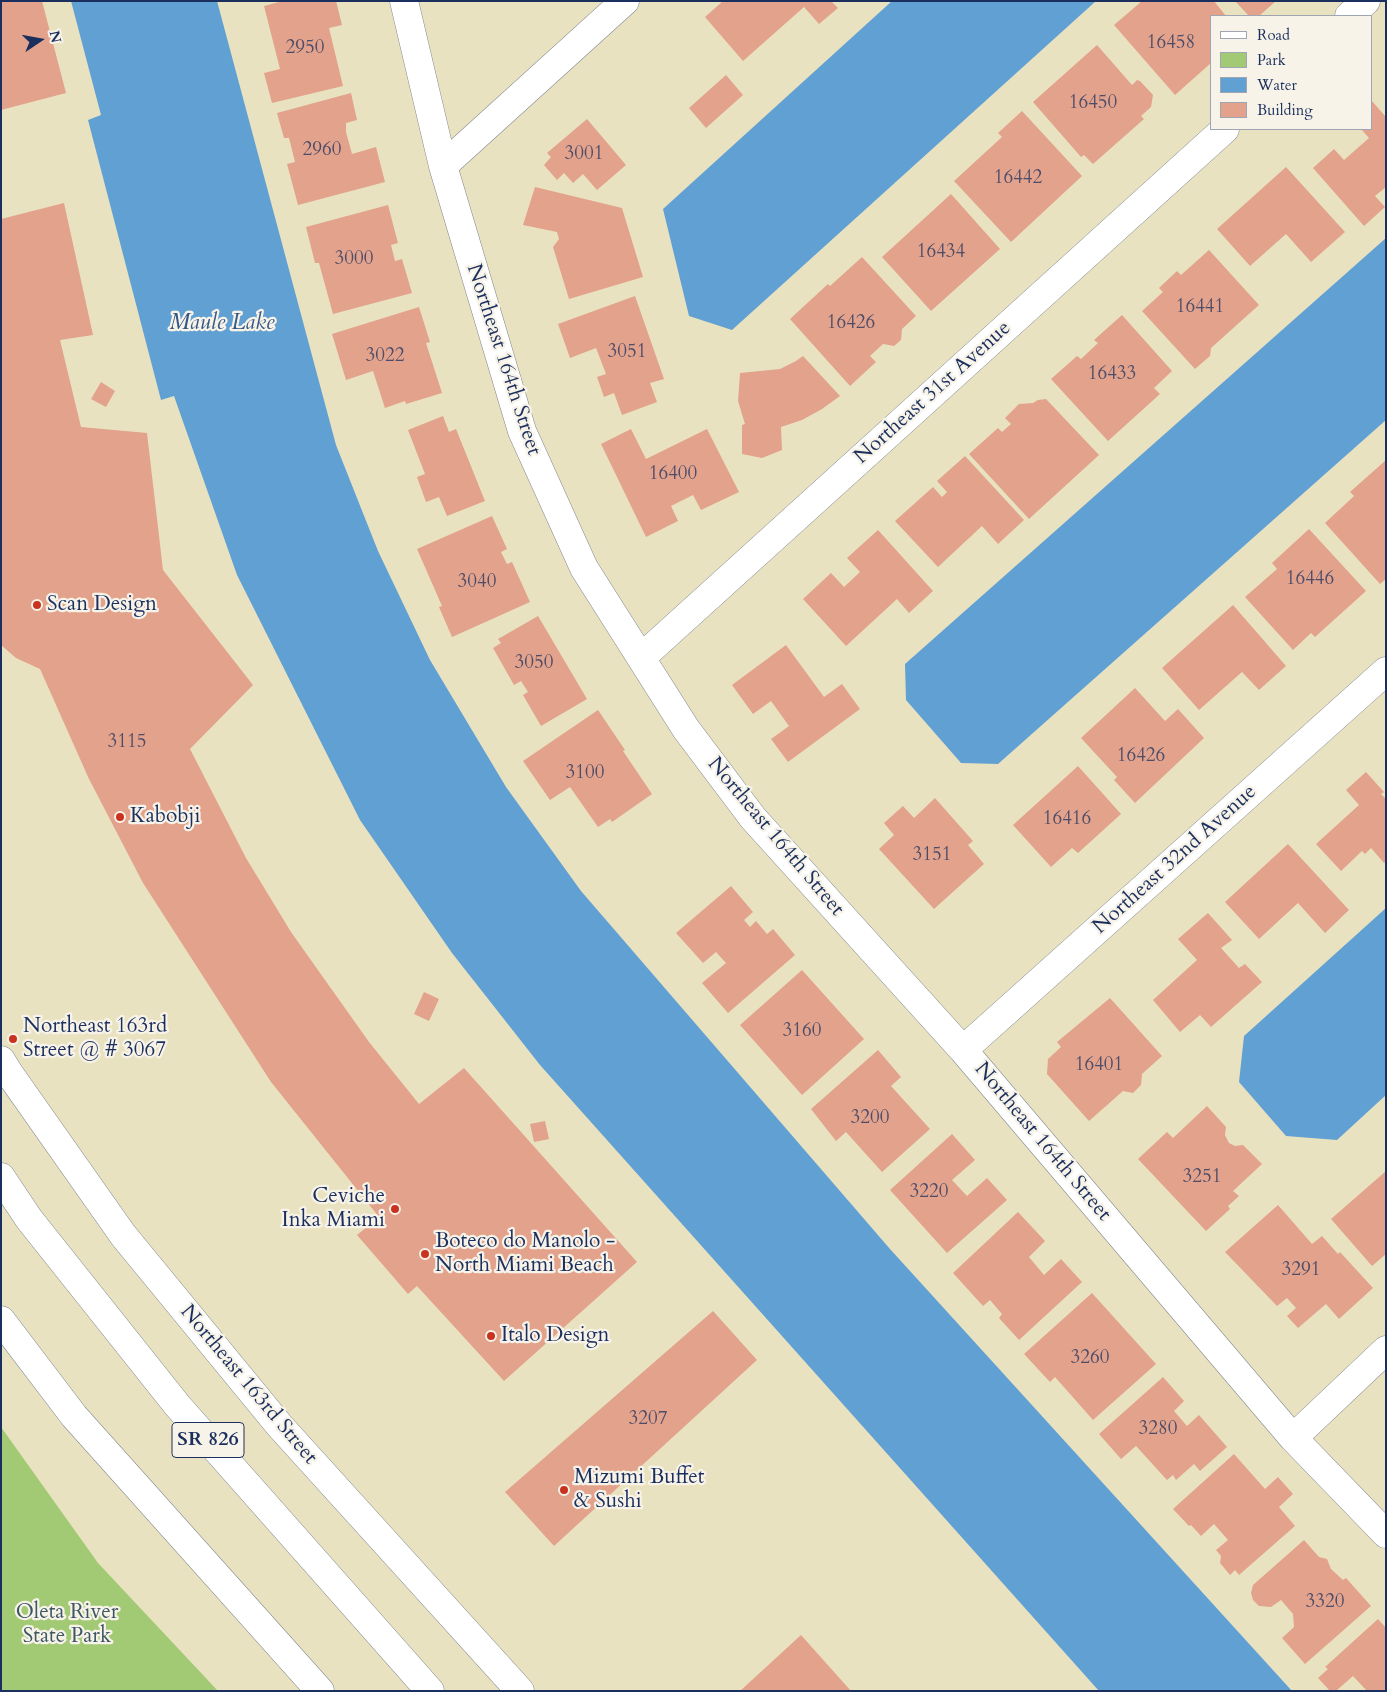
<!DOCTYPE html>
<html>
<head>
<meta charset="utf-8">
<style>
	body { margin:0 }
	#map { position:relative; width:1387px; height:1692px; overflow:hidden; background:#e9e2c0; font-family:Cardo,serif }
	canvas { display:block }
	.frame { position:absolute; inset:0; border:2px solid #1b2f5e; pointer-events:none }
	.legend { position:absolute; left:1210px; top:15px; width:162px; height:115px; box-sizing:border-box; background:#f7f3e8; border:1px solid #9fa5b1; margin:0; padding:6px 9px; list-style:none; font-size:15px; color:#1b2f5e }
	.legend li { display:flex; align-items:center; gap:10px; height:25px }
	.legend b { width:25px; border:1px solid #9fa5b1 }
	.north { position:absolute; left:15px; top:15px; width:50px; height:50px; -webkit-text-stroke:4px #f7f3e8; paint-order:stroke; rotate:78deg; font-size:14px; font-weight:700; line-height:20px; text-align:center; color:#1b2f5e }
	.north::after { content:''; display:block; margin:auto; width:18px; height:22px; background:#1b2f5e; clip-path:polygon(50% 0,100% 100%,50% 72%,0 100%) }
</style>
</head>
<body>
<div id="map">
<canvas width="1387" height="1692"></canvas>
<div class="frame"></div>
<ul class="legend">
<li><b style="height:6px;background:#fff"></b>Road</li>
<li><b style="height:14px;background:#a2c974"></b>Park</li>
<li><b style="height:14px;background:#61a0d3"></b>Water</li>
<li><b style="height:14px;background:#e2a28b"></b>Building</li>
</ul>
<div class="north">N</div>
</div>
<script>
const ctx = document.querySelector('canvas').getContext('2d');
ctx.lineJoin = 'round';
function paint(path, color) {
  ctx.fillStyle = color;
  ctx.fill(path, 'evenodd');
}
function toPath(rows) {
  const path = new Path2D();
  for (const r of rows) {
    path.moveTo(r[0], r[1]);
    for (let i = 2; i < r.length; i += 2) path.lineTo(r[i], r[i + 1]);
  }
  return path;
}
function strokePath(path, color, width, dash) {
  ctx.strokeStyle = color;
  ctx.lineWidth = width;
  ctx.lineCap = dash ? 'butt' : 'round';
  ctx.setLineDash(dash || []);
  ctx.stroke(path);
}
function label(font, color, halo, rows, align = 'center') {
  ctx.font = font + ' Cardo,serif';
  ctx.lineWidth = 4.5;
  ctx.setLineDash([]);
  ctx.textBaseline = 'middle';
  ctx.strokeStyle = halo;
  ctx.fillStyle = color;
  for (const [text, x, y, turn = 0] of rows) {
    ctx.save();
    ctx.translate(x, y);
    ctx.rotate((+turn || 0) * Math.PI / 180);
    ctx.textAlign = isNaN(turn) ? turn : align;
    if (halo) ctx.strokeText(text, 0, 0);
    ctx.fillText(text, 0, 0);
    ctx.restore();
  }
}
paint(toPath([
	[1,1427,98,1563,218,1691,1,1691]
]), '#a2c974');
paint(toPath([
	[71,1,217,1,336,445,378,551,430,660,506,787,581,891,890,1249,1292,1691,1099,1691,540,1065,452,953,360,820,237,575,174,396,161,400,88,120,101,115],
	[892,1,1096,1,732,330,689,316,663,209],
	[1386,238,1386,420,998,764,961,763,906,700,905,664],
	[1386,908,1386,1095,1337,1140,1286,1136,1239,1082,1244,1036]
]), '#61a0d3');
paint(toPath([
	[1,1,42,1,66,93,1,110],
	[283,1,336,1,342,25,329,28,343,86,272,103,264,73,280,69,264,6],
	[723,1,831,1,838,8,819,24,804,7,743,61,705,17],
	[1142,1,1214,1,1226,16,1211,16,1211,63,1175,95,1114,25],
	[1235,1,1276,1,1259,16,1249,16],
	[1097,45,1132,85,1137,80,1140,81,1153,95,1151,107,1141,116,1144,119,1093,164,1084,155,1081,157,1033,102],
	[726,75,743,95,706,128,689,108],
	[351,93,357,120,346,123,346,132,352,154,376,147,385,182,298,205,287,164,295,162,289,138,284,138,277,113],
	[1371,100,1386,117,1386,187,1375,196,1385,207,1364,226,1313,168,1334,149,1344,160,1369,138,1361,129,1371,129],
	[1022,111,1082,176,1011,242,954,181,1002,137,998,133],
	[587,119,626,165,597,190,583,174,573,183,564,173,557,180,544,165,551,157,547,153],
	[1286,167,1345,232,1311,262,1286,234,1250,266,1217,229],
	[535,187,622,208,643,277,569,299,553,247,559,239,557,232,523,225],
	[951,194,1000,249,931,311,882,257],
	[64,203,93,335,60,340,81,427,147,433,163,570,253,685,190,749,246,858,291,932,369,1042,419,1104,464,1068,637,1262,504,1381,417,1286,408,1294,357,1235,379,1217,271,1082,143,883,89,779,40,669,16,658,1,645,1,219],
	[388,205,398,243,391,245,395,261,402,259,412,293,333,314,319,263,315,263,306,227],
	[1209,250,1259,305,1211,348,1210,356,1195,369,1142,311,1163,292,1159,288,1177,271,1181,275],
	[862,257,916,316,902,329,901,340,894,346,883,344,870,356,876,362,850,386,790,319,828,284,830,286],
	[635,296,664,379,650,383,657,402,622,415,614,393,604,397,597,377,606,374,596,348,570,358,558,324],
	[419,307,430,342,426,343,442,393,406,404,405,401,385,408,373,371,346,380,332,334],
	[1122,315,1172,371,1154,388,1160,394,1108,441,1051,379,1077,356,1081,359,1098,343,1094,340],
	[803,356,840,396,822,409,802,420,781,427,782,450,762,458,742,454,742,425,745,424,738,401,740,373,780,369,796,361],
	[101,382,115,391,106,407,91,399],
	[1046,399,1099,455,1029,519,969,454,998,428,1002,432,1011,424,1005,418,1019,404,1033,403,1038,400],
	[443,416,449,432,456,429,485,501,447,516,439,497,426,502,417,477,425,474,408,430],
	[631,429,646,459,707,429,739,492,701,510,693,495,671,506,678,521,646,537,601,444],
	[965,456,1024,520,998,544,982,526,938,567,895,521,933,487,942,497,947,492,937,481],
	[1386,460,1386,579,1380,584,1325,523,1354,496,1350,492],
	[492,516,507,549,501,552,507,564,512,562,530,602,452,637,439,607,442,606,417,549],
	[1309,529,1366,591,1315,637,1311,633,1293,650,1245,597,1277,569,1272,563],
	[878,530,933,591,909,613,897,599,846,646,803,599,831,573,844,587,860,572,847,558],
	[1233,605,1286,666,1259,690,1242,672,1199,710,1162,668],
	[538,616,587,699,541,726,523,695,528,692,521,681,514,685,493,648,501,643,498,639],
	[786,645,824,697,842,684,860,709,788,762,771,739,789,726,771,701,753,714,732,685],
	[1135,688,1165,721,1178,709,1204,738,1135,803,1114,780,1117,777,1081,738],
	[598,710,625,750,623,751,652,794,612,822,610,819,598,827,570,787,550,800,523,761],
	[1078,766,1121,814,1078,853,1072,848,1051,867,1013,825],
	[1366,772,1384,792,1381,794,1386,799,1386,861,1384,863,1371,848,1365,854,1362,851,1341,871,1316,844,1359,805,1346,790],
	[935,798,973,841,968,845,984,864,934,909,879,849,894,835,884,823,903,806,914,818],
	[1288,844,1349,910,1325,933,1298,903,1259,939,1225,902],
	[731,886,753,912,744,920,750,927,756,921,767,934,773,929,795,955,728,1013,702,983,726,963,716,952,703,963,676,933],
	[1208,913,1232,940,1221,948,1239,968,1245,964,1262,982,1211,1027,1200,1015,1180,1032,1153,1000,1197,960,1178,939],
	[802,970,864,1039,802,1095,740,1025],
	[424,992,439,999,429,1021,414,1014],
	[1110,998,1162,1056,1142,1074,1141,1085,1133,1093,1123,1091,1089,1121,1047,1074,1048,1059,1061,1047,1057,1042],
	[878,1050,901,1077,891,1086,930,1129,882,1172,846,1132,836,1141,811,1109],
	[1207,1106,1226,1127,1225,1135,1229,1143,1235,1146,1243,1145,1262,1164,1233,1191,1239,1196,1228,1206,1230,1209,1206,1231,1138,1159,1167,1132,1173,1138],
	[545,1121,549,1139,534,1142,530,1124],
	[952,1134,975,1160,952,1180,967,1196,987,1178,1007,1200,947,1253,890,1190],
	[1386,1171,1386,1254,1372,1266,1331,1219],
	[1278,1205,1312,1244,1322,1236,1338,1254,1340,1252,1373,1288,1339,1319,1326,1304,1298,1328,1287,1316,1296,1308,1287,1298,1277,1306,1225,1252],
	[1018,1212,1045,1241,1029,1257,1044,1275,1061,1259,1082,1282,1019,1340,999,1318,1002,1314,990,1300,983,1306,953,1273],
	[1092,1293,1156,1364,1093,1420,1055,1377,1050,1382,1024,1354],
	[713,1311,757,1360,554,1546,505,1492],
	[1163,1377,1184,1401,1174,1411,1187,1426,1199,1415,1227,1447,1200,1471,1194,1464,1176,1480,1173,1475,1167,1480,1136,1446,1121,1459,1099,1434],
	[1234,1454,1265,1489,1278,1477,1293,1494,1279,1507,1295,1526,1239,1575,1235,1570,1230,1575,1220,1563,1221,1556,1216,1550,1228,1540,1214,1524,1201,1536,1191,1525,1189,1526,1173,1509],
	[1304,1540,1319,1557,1327,1559,1331,1569,1343,1580,1346,1578,1371,1606,1305,1664,1282,1638,1294,1627,1293,1614,1281,1600,1271,1607,1259,1606,1253,1600,1251,1593,1253,1585],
	[1378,1619,1386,1628,1386,1691,1367,1691,1353,1676,1336,1691,1330,1691,1318,1678,1328,1669,1325,1667],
	[801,1635,851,1691,740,1691]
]), '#e2a28b');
const street = toPath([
	[404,1,443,166,522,431,584,568,686,729,753,818,963,1050,1293,1438,1386,1534],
	[1349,16,1366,1],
	[443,166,625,1],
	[642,657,1225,129],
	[963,1050,1386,671],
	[1,1060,9,1073,123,1235,279,1425,520,1691],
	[1293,1438,1386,1350]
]);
const primary = toPath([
	[1,1177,29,1219,177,1405,430,1691],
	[1,1320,74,1416,320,1691]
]);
strokePath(street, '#82888f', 29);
strokePath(primary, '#82888f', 29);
strokePath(street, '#fff', 28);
strokePath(primary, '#fff', 28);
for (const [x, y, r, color] of [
	[37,605,5,"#c8321e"],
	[120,817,5,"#c8321e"],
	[13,1039,5,"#c8321e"],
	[395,1209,5,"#c8321e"],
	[425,1254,5,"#c8321e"],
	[491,1336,5,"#c8321e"],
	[564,1490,5,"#c8321e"]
]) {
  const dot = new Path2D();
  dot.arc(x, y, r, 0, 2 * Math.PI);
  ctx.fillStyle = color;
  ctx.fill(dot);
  strokePath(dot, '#f7f3e8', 2);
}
label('19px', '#4d4c69', null, [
	["16458",1171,44],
	["2950",305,49],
	["16450",1093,104],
	["2960",322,151],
	["3001",584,155],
	["16442",1018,179],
	["16434",941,253],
	["3000",354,260],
	["16441",1200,308],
	["16426",851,324],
	["3051",627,353],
	["3022",385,357],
	["16433",1112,375],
	["16400",673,475],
	["16446",1310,580],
	["3040",477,583],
	["3050",534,664],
	["3115",127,743],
	["16426",1141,757],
	["3100",585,774],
	["16416",1067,820],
	["3151",932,856],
	["3160",802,1032],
	["16401",1099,1066],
	["3200",870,1119],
	["3251",1202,1178],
	["3220",929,1193],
	["3291",1301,1271],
	["3260",1090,1359],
	["3207",648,1420],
	["3280",1158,1430],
	["3320",1325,1603]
]);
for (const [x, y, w] of [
	[208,1440,72]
]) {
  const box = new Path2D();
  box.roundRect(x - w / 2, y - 17.5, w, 35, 4);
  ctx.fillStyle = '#f7f3e8';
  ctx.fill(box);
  strokePath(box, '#1b2f5e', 1);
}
label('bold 20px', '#1b2f5e', null, [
	["SR 826",208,1440]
]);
label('21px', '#1b2f5e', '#f7f3e8', [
	["Northeast 164th Street",503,360,72],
	["Northeast 31st Avenue",933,393,-42],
	["Northeast 164th Street",775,837,50],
	["Northeast 32nd Avenue",1175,860,-42],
	["Northeast 164th Street",1042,1142,50],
	["Northeast 163rd Street",248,1385,50]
]);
label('21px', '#1b2f5e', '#f7f3e8', [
	["Scan Design",47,605],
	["Kabobji",130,817],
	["Northeast 163rd",23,1027],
	["Street @ # 3067",23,1051],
	["Ceviche",385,1197,"right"],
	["Inka Miami",385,1221,"right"],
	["Boteco do Manolo -",435,1242],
	["North Miami Beach",435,1266],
	["Italo Design",501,1336],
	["Mizumi Buffet",574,1478],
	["& Sushi",574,1502]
], 'left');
label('21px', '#3d5664', '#f7f3e8', [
	["Oleta River",67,1613],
	["State Park",67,1637]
]);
label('italic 22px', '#345787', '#f7f3e8', [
	["Maule Lake",222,324]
]);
</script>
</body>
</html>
